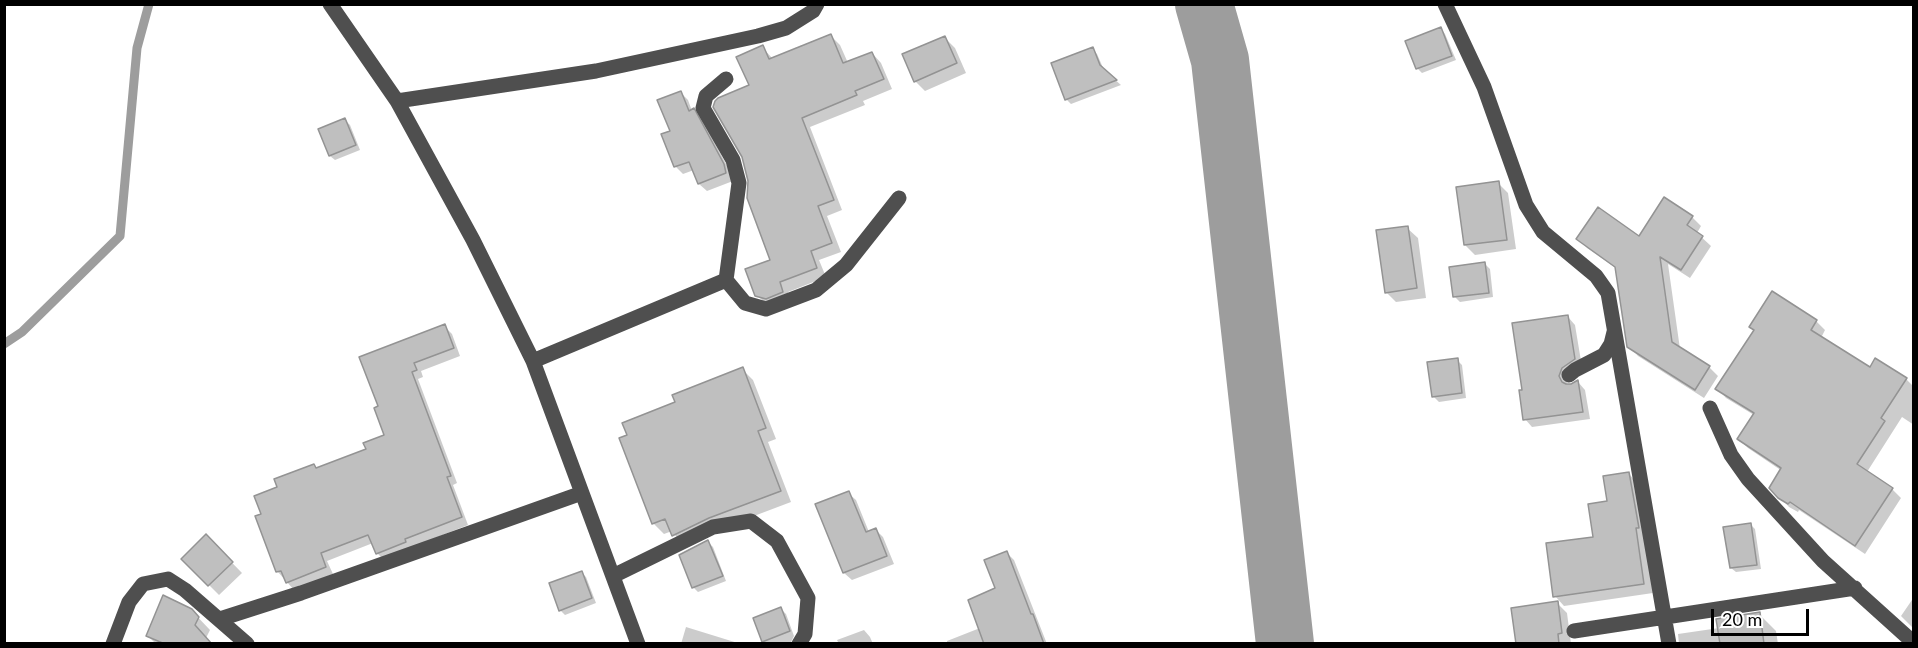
<!DOCTYPE html>
<html>
<head>
<meta charset="utf-8">
<style>
	body { margin:0 }
	#map { position:relative; width:1918px; height:648px; overflow:hidden; background:#fff; font-family:Lato,sans-serif }
	canvas { display:block }
	.frame { position:absolute; inset:0; border:6px solid #000; pointer-events:none }
	.scale { position:absolute; left:1711px; top:609px; width:98px; height:27px; box-sizing:border-box; border:3px solid #000; border-top:0; padding-left:8px; font-size:18px; line-height:21px; white-space:nowrap; color:#000; -webkit-text-stroke:4px #fff; paint-order:stroke }
</style>
</head>
<body>
<div id="map">
<canvas width="1918" height="648"></canvas>
<div class="frame"></div>
<div class="scale">20 m</div>
</div>
<script>
const ctx = document.querySelector('canvas').getContext('2d');
ctx.lineJoin = 'round';
function paint(path, color) {
  ctx.fillStyle = color;
  ctx.fill(path, 'evenodd');
}
function toPath(rows) {
  const path = new Path2D();
  for (const r of rows) {
    path.moveTo(r[0], r[1]);
    for (let i = 2; i < r.length; i += 2) path.lineTo(r[i], r[i + 1]);
  }
  return path;
}
function strokePath(path, color, width, dash) {
  ctx.strokeStyle = color;
  ctx.lineWidth = width;
  ctx.lineCap = dash ? 'butt' : 'round';
  ctx.setLineDash(dash || []);
  ctx.stroke(path);
}
paint(toPath([
	[1441,29,1445,34,1456,60,1422,73,1417,68],
	[831,36,840,45,848,63,872,53,881,63,892,89,863,101,865,105,810,127,842,210,827,216,841,252,819,260,826,277,788,292,792,302,767,305,757,295,772,261,751,86,762,47,773,59],
	[945,38,955,48,966,73,925,91,915,81],
	[1092,49,1097,54,1104,70,1121,85,1071,104,1066,99],
	[680,92,688,100,692,111,701,118,731,173,733,181,707,191,699,184,694,170,683,174,675,166,672,132],
	[345,120,350,125,360,150,335,160,330,156,320,130],
	[1498,183,1508,193,1516,249,1475,255,1465,245],
	[1692,217,1701,226,1697,233,1711,246,1690,278,1668,264,1680,349,1709,367,1718,376,1704,398,1638,356,1629,346,1617,269,1587,248,1578,238,1639,238],
	[1407,228,1418,238,1426,298,1396,302,1386,292],
	[1485,264,1490,269,1493,297,1460,302,1455,297],
	[1568,317,1575,325,1582,367,1570,376,1566,386,1578,382,1585,390,1590,419,1532,427,1525,419,1523,391],
	[1816,321,1825,330,1821,338,1870,369,1906,379,1914,387,1914,425,1902,417,1867,472,1892,489,1901,498,1865,554,1799,510,1798,512,1789,507,1780,497,1782,471,1748,448,1739,439,1754,415,1726,398,1717,388],
	[444,326,452,334,460,356,421,371,423,377,418,379,457,483,453,485,468,525,412,547,385,561,377,553,373,543,327,561,333,574,294,590,278,572,263,514,278,488,314,465,317,469,368,450,386,436,380,407,361,358],
	[1457,360,1462,365,1466,398,1439,402,1434,397],
	[742,369,753,380,776,439,768,442,791,502,717,530,684,547,672,531,664,534,653,523,628,436,677,403],
	[1629,474,1638,484,1653,593,1564,606,1555,596,1595,538,1608,502],
	[848,493,856,500,869,532,876,530,883,537,894,564,852,580,844,573,817,505],
	[1750,524,1755,529,1761,569,1736,572,1731,568],
	[206,536,242,573,219,595,183,559],
	[708,542,713,547,726,581,698,592,693,587],
	[1007,553,1014,560,1047,644,947,644,947,641,980,628,997,589],
	[581,572,586,577,596,603,565,615,560,610],
	[1914,597,1914,629,1901,616],
	[1557,603,1567,613,1571,644,1518,644],
	[781,609,786,614,794,636,790,644,764,644,755,619],
	[191,610,210,630,206,638,211,644,156,644,147,635],
	[1759,614,1776,631,1778,644,1679,644,1678,634,1719,628],
	[686,627,741,644,681,644],
	[864,630,870,637,873,644,839,644,837,640]
]), '#0003');
strokePath(toPath([
	[4,344,22,332,120,236,137,48,149,4]
]), '#9d9d9d', 9);
strokePath(toPath([
	[1204,4,1220,60,1285,644]
]), '#9d9d9d', 58);
const building = toPath([
	[1441,27,1452,56,1416,69,1405,41,1441,27],
	[831,34,843,63,872,52,884,79,855,91,857,95,802,118,834,200,818,206,832,243,811,251,817,268,780,282,783,292,766,299,755,296,745,269,770,260,747,198,748,181,742,157,713,107,715,101,718,98,749,85,736,57,763,45,769,59,831,34],
	[945,36,957,63,914,82,902,54,945,36],
	[1093,47,1100,65,1117,80,1065,100,1051,63,1093,47],
	[681,91,689,111,694,108,724,164,726,173,698,184,689,162,674,167,661,134,670,131,657,100,681,91],
	[345,118,356,145,329,156,318,129,345,118],
	[1499,181,1507,240,1464,245,1456,187,1499,181],
	[1664,197,1693,216,1687,225,1703,236,1681,270,1660,257,1672,342,1710,366,1695,390,1627,347,1615,267,1576,239,1598,207,1639,236,1664,197],
	[1408,226,1417,288,1385,293,1376,230,1408,226],
	[1485,262,1489,293,1453,297,1449,267,1485,262],
	[1772,291,1817,320,1811,330,1870,367,1875,358,1907,378,1881,418,1885,421,1857,464,1893,488,1855,546,1790,502,1788,504,1778,498,1769,488,1781,468,1737,439,1754,413,1715,389,1754,330,1749,327,1772,291],
	[1568,315,1575,359,1562,368,1559,376,1562,382,1566,384,1571,384,1578,380,1583,412,1523,420,1519,390,1522,390,1512,323,1568,315],
	[445,324,454,348,414,363,417,370,412,372,451,476,447,477,462,517,405,539,406,542,376,554,368,535,321,553,326,567,286,583,281,571,276,572,255,516,261,514,254,496,277,487,274,479,314,464,316,468,366,449,363,443,384,435,374,408,378,406,359,357,445,324],
	[1458,358,1462,393,1432,397,1427,362,1458,358],
	[743,367,766,428,758,431,781,491,709,518,672,536,665,519,652,524,619,438,627,435,622,423,675,402,672,395,743,367],
	[1629,472,1639,528,1636,528,1644,584,1553,597,1546,543,1593,537,1588,504,1607,501,1603,476,1629,472],
	[849,491,866,532,876,528,887,556,843,573,815,504,849,491],
	[1751,523,1757,565,1730,568,1723,527,1751,523],
	[206,534,233,562,208,586,181,559,206,534],
	[708,540,723,576,692,588,679,555,708,540],
	[1007,551,1031,614,1033,614,1044,644,984,644,968,600,995,588,984,560,1007,551],
	[582,571,592,598,559,611,549,583,582,571],
	[163,595,192,609,199,617,195,625,212,644,165,644,146,636,163,595],
	[1558,601,1562,633,1558,634,1559,644,1516,644,1511,608,1558,601],
	[781,607,790,631,762,642,753,618,781,607],
	[1760,612,1764,644,1720,644,1716,619,1760,612]
]);
paint(building, '#bfbfbf');
strokePath(building, '#939393', 1.5);
strokePath(toPath([
	[330,4,397,101,473,240,533,361,638,644],
	[1445,4,1484,87,1526,205,1543,232,1596,276,1608,293,1669,644],
	[397,101,596,71,758,36,786,28,813,11,817,4],
	[726,280,745,303,766,309,816,290,846,265,899,198],
	[533,361,726,280,739,183,733,160,703,108,706,96,726,79],
	[1569,375,1575,370,1604,355,1611,344,1614,332],
	[1710,408,1731,455,1748,479,1823,561,1914,643],
	[613,576,713,527,751,521,777,541,808,598,805,634,799,644],
	[220,619,301,593,582,493],
	[1574,631,1855,588],
	[113,644,129,602,143,584,168,579,185,590,247,644]
]), '#4f4f4f', 15);
</script>
</body>
</html>
